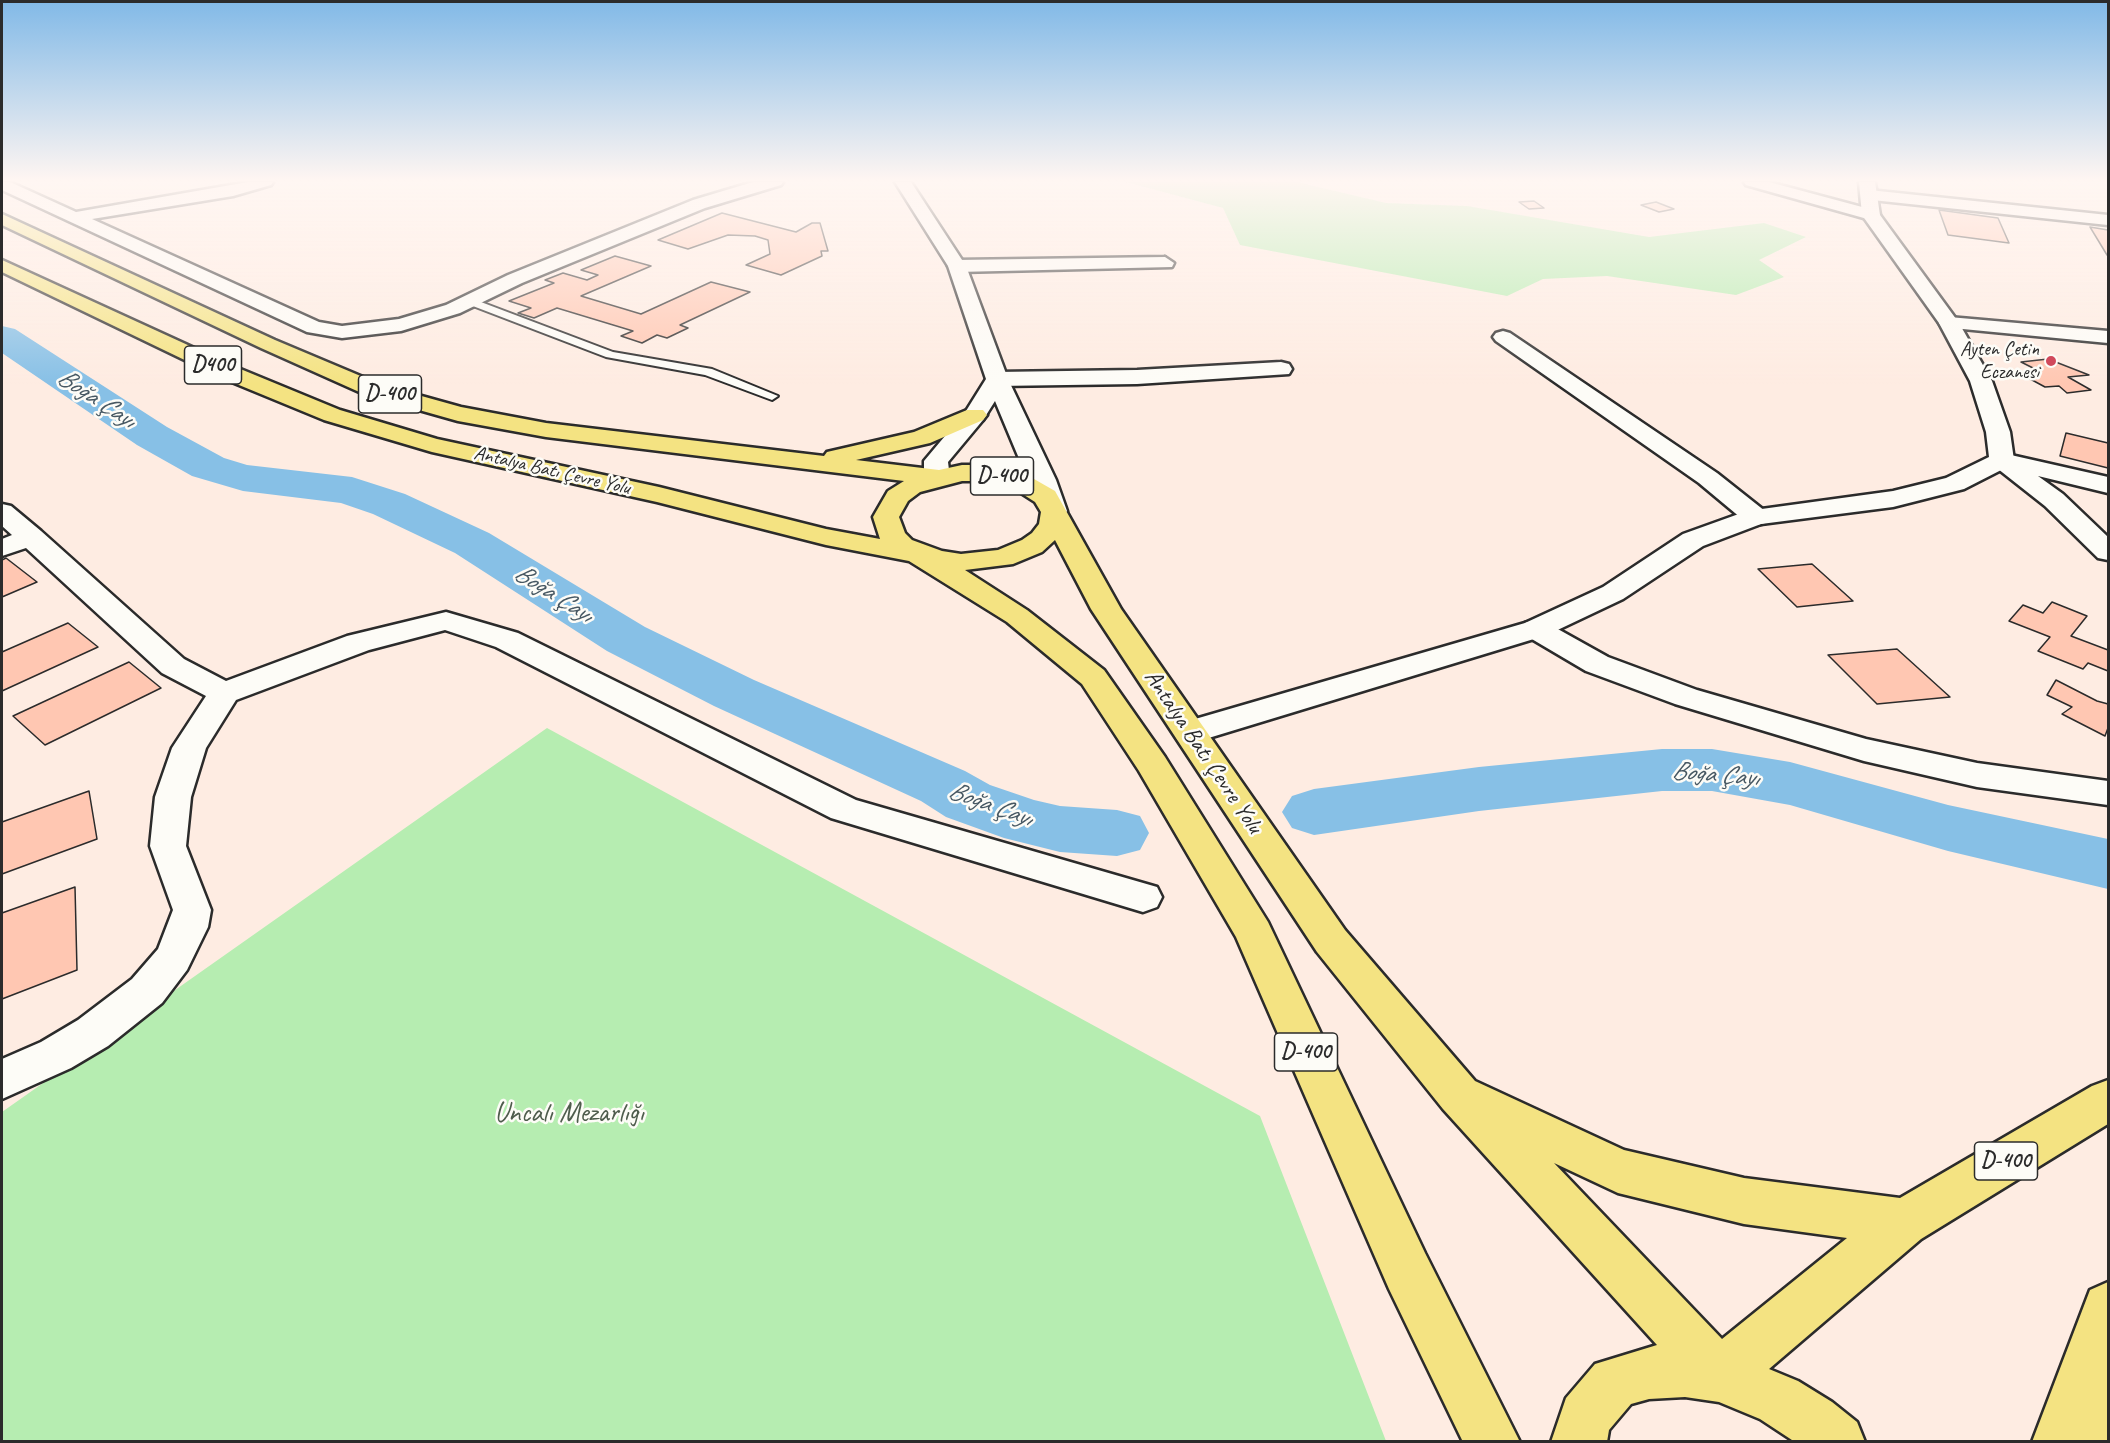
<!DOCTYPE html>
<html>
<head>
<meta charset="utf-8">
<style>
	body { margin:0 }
	#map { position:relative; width:2110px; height:1443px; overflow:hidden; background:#feece2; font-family:Caveat,sans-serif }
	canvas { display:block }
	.frame { position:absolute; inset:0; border:3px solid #2b2b2b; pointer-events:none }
</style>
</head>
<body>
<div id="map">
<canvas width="2110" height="1443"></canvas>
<div class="frame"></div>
</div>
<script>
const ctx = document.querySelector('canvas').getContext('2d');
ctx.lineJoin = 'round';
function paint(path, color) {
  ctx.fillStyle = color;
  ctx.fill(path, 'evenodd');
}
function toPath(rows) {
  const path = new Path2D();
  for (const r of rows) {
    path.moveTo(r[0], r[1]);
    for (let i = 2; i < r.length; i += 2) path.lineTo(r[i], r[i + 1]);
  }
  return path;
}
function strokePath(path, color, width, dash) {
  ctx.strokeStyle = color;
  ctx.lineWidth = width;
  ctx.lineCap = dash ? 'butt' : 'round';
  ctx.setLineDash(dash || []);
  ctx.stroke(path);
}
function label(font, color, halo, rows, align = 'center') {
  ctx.font = font + ' Caveat,sans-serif';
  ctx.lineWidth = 5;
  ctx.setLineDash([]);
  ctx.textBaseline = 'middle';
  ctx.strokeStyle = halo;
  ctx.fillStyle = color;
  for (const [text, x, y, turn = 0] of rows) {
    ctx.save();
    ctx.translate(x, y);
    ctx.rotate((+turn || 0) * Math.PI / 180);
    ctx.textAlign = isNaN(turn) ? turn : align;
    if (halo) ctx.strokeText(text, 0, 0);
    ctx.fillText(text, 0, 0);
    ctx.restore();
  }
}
paint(toPath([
	[1126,182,1297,182,1386,203,1467,206,1649,237,1764,223,1806,237,1759,260,1784,277,1736,295,1607,276,1543,279,1507,296,1240,245,1223,208],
	[547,728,1260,1116,1386,1441,2,1441,2,1112]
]), '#b6edb1');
paint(toPath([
	[2,326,15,329,167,427,224,458,247,465,352,477,405,494,489,533,645,627,754,680,965,771,990,785,1034,800,1060,806,1117,810,1140,816,1149,833,1140,850,1117,856,1060,852,1004,838,946,817,921,801,714,706,607,651,455,553,373,514,341,503,243,491,192,476,137,445,2,353,2,326],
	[1662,749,1712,749,1790,762,1948,805,2108,839,2108,889,1948,851,1790,805,1712,791,1662,791,1479,811,1314,835,1292,828,1282,812,1292,796,1314,789,1479,767,1662,749]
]), '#87c0e6');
const building = toPath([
	[1534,201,1544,208,1529,209,1519,202,1534,201],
	[1656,202,1674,209,1659,212,1641,205,1656,202],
	[1939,210,1998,218,2009,243,1948,235,1939,210],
	[722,213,796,232,812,223,820,223,828,251,821,251,822,256,781,275,746,265,770,254,768,240,755,236,728,235,688,249,658,240,722,213],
	[2090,227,2108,230,2108,256,2107,255,2090,227],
	[615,256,651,266,581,296,641,314,711,282,750,292,680,325,688,328,667,338,657,335,642,343,621,336,633,331,557,308,534,318,518,313,531,308,509,301,554,283,545,280,563,273,587,280,598,275,581,270,615,256],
	[2048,359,2089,375,2068,377,2091,390,2067,393,2059,386,2045,387,2021,374,2039,371,2021,362,2048,359],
	[2066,433,2108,443,2108,468,2060,456,2066,433],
	[6,558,37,582,2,597,2,560,6,558],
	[1812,564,1853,601,1797,607,1758,569,1812,564],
	[2052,602,2087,616,2071,636,2108,650,2108,671,2088,663,2083,669,2038,651,2050,637,2009,621,2023,605,2043,613,2052,602],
	[68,623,98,647,2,691,2,652,68,623],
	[1897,649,1950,697,1877,704,1828,655,1897,649],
	[129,662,161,688,45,745,13,716,129,662],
	[2056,680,2097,701,2108,704,2108,728,2105,736,2062,714,2072,707,2047,695,2056,680],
	[89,791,97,839,2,874,2,822,89,791],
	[75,887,77,970,2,999,2,913,75,887]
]);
paint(building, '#ffc7b2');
strokePath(building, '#2b2b2b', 1.5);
const lane = toPath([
	[465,299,473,299,613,352,712,369,778,396,772,400,705,375,606,357,465,303,465,299]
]);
const street = toPath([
	[2,182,10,182,76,212,248,182,273,182,271,185,233,196,92,219,319,322,342,326,399,319,446,305,508,275,693,200,753,182,783,182,781,185,705,208,522,283,460,313,401,331,342,338,307,332,2,190,2,182],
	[1744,182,1769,182,1877,211,1880,215,1871,220,1746,185,1744,182],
	[1869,190,2108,215,2108,225,1863,199,1861,195,1863,191,1869,190],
	[1165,257,1174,263,1172,267,957,272,948,266,957,260,1165,257],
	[1949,317,2108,331,2108,343,1942,327,1939,323,1942,319,1949,317],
	[1503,331,1510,333,1717,473,1765,511,1769,517,1765,523,1756,525,1747,523,1699,483,1496,341,1493,337,1496,333,1503,331],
	[1281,362,1289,364,1292,369,1289,374,1137,384,997,386,989,384,986,379,989,374,997,372,1137,370,1281,362],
	[2002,453,2108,477,2108,493,2038,476,2063,494,2108,537,2108,560,2098,558,2045,506,1993,465,1990,460,1993,455,2002,453],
	[2,504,11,506,41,531,184,659,226,681,347,636,446,612,518,633,856,800,1157,887,1162,897,1157,907,1143,912,831,818,496,647,445,630,369,650,236,700,206,748,191,797,186,846,211,910,208,927,187,970,162,1003,108,1046,71,1068,2,1099,2,1059,41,1042,78,1020,132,979,158,949,173,910,150,846,155,797,172,748,206,696,162,673,26,548,2,556,2,539,12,535,2,526,2,504],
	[1536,620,1547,623,1608,657,1697,690,1866,739,1977,763,2108,781,2108,805,1977,787,1864,761,1675,704,1586,671,1525,635,1521,629,1525,623,1536,620]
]);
const secondary = toPath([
	[895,182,911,182,966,266,1008,379,1056,480,1067,511,1063,517,1054,519,1045,517,1041,511,995,401,983,420,948,462,950,478,946,483,937,486,928,483,924,478,924,461,966,411,986,379,948,266,895,182],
	[1859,182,1875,182,1880,215,1959,323,1992,381,2010,432,2014,460,2011,465,1964,489,1893,507,1761,524,1703,546,1623,599,1547,635,1202,740,1190,743,1178,740,1173,732,1178,724,1525,623,1603,587,1683,534,1747,511,1893,491,1946,478,1989,457,1986,432,1970,381,1939,323,1862,215,1859,182]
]);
const highway = toPath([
	[2,214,275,340,382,385,461,407,546,423,824,456,827,452,914,432,967,410,983,410,987,415,983,420,930,443,856,460,939,470,962,465,983,465,1027,475,1055,491,1121,609,1345,930,1475,1081,1624,1150,1744,1178,1900,1198,2092,1086,2108,1080,2108,1124,1921,1239,1769,1369,1798,1381,1832,1402,1857,1422,1865,1442,1795,1442,1760,1419,1719,1402,1685,1397,1649,1399,1631,1404,1609,1430,1607,1442,1551,1442,1566,1398,1595,1364,1657,1345,1443,1109,1317,952,1091,609,1055,540,1042,552,1013,564,965,570,1027,610,1104,670,1165,757,1268,922,1425,1253,1520,1442,1463,1442,1389,1289,1236,937,1139,771,1082,684,1007,622,909,561,826,545,657,502,432,452,324,420,222,378,2,272,2,260,238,368,340,410,437,439,659,487,826,529,880,539,873,517,888,491,904,481,546,437,458,421,366,395,261,348,2,225,2,214],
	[962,481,983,481,1010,486,1035,502,1041,512,1039,524,1032,533,1022,540,998,550,961,554,942,551,912,540,905,533,899,517,908,501,920,492,962,481],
	[1554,1163,1618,1193,1744,1224,1847,1238,1722,1339,1554,1163],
	[2108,1282,2108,1442,2032,1442,2090,1290,2108,1282]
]);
strokePath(lane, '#2b2b2b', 4);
strokePath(street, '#2b2b2b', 5);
strokePath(secondary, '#2b2b2b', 5);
strokePath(highway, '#2b2b2b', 5);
paint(lane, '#fdfcf7');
paint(street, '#fdfcf7');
paint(secondary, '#fdfcf7');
paint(highway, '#f4e382');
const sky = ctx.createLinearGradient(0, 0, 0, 384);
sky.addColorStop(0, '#81b9e7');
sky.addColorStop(0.47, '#fff6f2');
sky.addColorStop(1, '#fff6f200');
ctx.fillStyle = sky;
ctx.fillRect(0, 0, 2110, 384);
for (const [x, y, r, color] of [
	[2051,361,6,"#d1495b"]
]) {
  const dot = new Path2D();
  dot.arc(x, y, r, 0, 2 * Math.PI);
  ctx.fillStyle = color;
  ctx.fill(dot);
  strokePath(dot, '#fdfcf7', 2);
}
label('20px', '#2b2b2b', '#fdfcf7', [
	["Ayten Çetin",2039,350],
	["Eczanesi",2039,373]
], 'right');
label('20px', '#2b2b2b', '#fdfcf7', [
	["Antalya Batı Çevre Yolu",552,471,13]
]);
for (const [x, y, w] of [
	[213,365,57],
	[390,394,63],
	[1002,476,63],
	[1306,1052,63],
	[2006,1161,63]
]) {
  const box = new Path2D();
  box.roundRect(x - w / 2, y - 19, w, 38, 4.5);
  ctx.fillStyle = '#fdfcf7';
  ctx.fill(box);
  strokePath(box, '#2b2b2b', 1.5);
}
label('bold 22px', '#2b2b2b', null, [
	["D400",213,365],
	["D-400",390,394],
	["D-400",1002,476],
	["D-400",1306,1052],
	["D-400",2006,1161]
]);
label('24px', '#2b2b2b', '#fdfcf7', [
	["Antalya Batı Çevre Yolu",1203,752,56]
]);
label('italic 26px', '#475863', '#fdfcf7', [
	["Boğa Çayı",96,399,33],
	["Boğa Çayı",553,594,32],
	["Boğa Çayı",1715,775,5],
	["Boğa Çayı",990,805,20]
]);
label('28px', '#4e5c4c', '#fdfcf7', [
	["Uncalı Mezarlığı",569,1114]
]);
</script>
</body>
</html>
